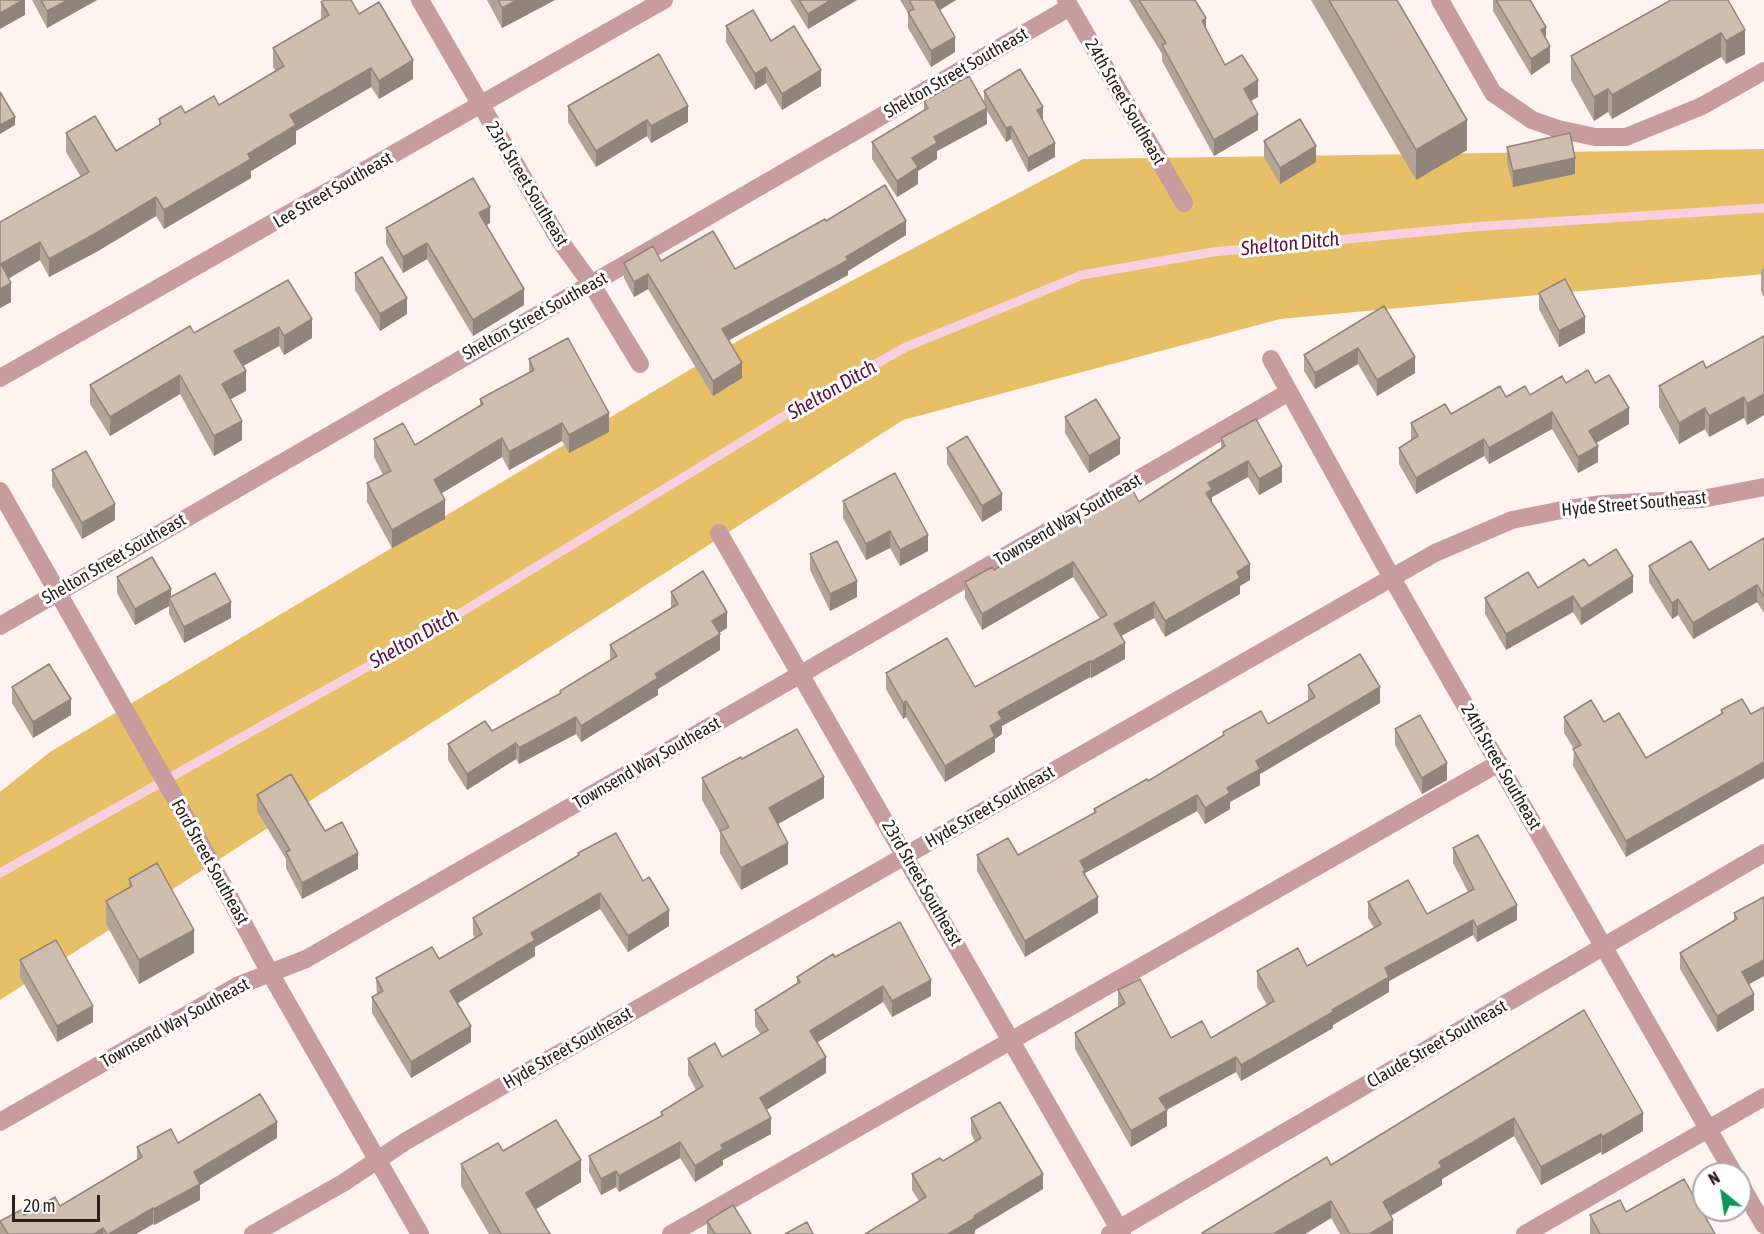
<!DOCTYPE html>
<html>
<head>
<meta charset="utf-8">
<style>
	body { margin:0 }
	#map { position:relative; width:1764px; height:1234px; overflow:hidden; background:#fef3f0; font-family:"Asap Condensed",sans-serif }
	canvas { display:block }
	.north { position:absolute; left:1692px; top:1162px; width:60px; height:60px; box-sizing:border-box; background:#fff; border:2px solid #aaa6a5; border-radius:50%; rotate:330deg; font-size:16px; font-weight:700; line-height:24px; text-align:center; color:#2a211e }
	.north::after { content:''; display:block; margin:auto; width:21px; height:27px; background:#0a9859; clip-path:polygon(50% 0,100% 100%,50% 72%,0 100%) }
	.scale { position:absolute; left:12px; top:1195px; width:88px; height:27px; box-sizing:border-box; border:3px solid #2a211e; border-top:0; padding-left:8px; font-size:18px; line-height:21px; white-space:nowrap; color:#2a211e; -webkit-text-stroke:4px #fff; paint-order:stroke }
</style>
</head>
<body>
<div id="map">
<canvas width="1764" height="1234"></canvas>
<div class="north">N</div>
<div class="scale">20 m</div>
</div>
<script>
const ctx = document.querySelector('canvas').getContext('2d');
ctx.lineJoin = 'round';
function paint(path, color) {
  ctx.fillStyle = color;
  ctx.fill(path, 'evenodd');
}
function toPath(rows) {
  const path = new Path2D();
  for (const r of rows) {
    path.moveTo(r[0], r[1]);
    for (let i = 2; i < r.length; i += 2) path.lineTo(r[i], r[i + 1]);
  }
  return path;
}
function strokePath(path, color, width, dash) {
  ctx.strokeStyle = color;
  ctx.lineWidth = width;
  ctx.lineCap = dash ? 'butt' : 'round';
  ctx.setLineDash(dash || []);
  ctx.stroke(path);
}
function label(font, color, halo, rows, align = 'center') {
  ctx.font = font + ' "Asap Condensed",sans-serif';
  ctx.lineWidth = 6;
  ctx.setLineDash([]);
  ctx.textBaseline = 'middle';
  ctx.strokeStyle = halo;
  ctx.fillStyle = color;
  for (const [text, x, y, turn = 0] of rows) {
    ctx.save();
    ctx.translate(x, y);
    ctx.rotate((+turn || 0) * Math.PI / 180);
    ctx.textAlign = isNaN(turn) ? turn : align;
    if (halo) ctx.strokeText(text, 0, 0);
    ctx.fillText(text, 0, 0);
    ctx.restore();
  }
}
paint(toPath([
	[1764,149,1764,274,1280,319,903,420,0,1000,0,792,50,752,743,338,1083,159]
]), '#e7bf66');
strokePath(toPath([
	[0,873,429,632,792,411,906,347,1082,275,1213,252,1472,227,1764,208]
]), '#f8d1e0', 9);
strokePath(toPath([
	[1440,0,1493,93,1532,120,1558,129,1595,137,1626,137,1702,106,1764,71],
	[0,626,1070,7],
	[801,674,1289,392],
	[671,1234,1499,763],
	[1525,1234,1764,1097]
]), '#c89c9d', 18);
strokePath(toPath([
	[420,0,560,241,592,285,640,364],
	[1066,0,1184,203],
	[1271,359,1392,578,1734,1174],
	[0,378,664,0],
	[0,491,197,837,270,973,420,1234],
	[719,533,1122,1234],
	[0,1122,237,986,306,959,801,674],
	[1740,1184,1764,1225],
	[253,1234,343,1183,406,1141,1435,553,1512,520,1562,510,1602,504,1702,499,1764,487],
	[1110,1234,1764,853]
]), '#c89c9d', 18);
paint(toPath([
	[32,0,97,0,47,28],
	[487,0,555,0,502,28],
	[790,0,857,0,808,29],
	[900,0,956,0,940,10,955,52,931,67,908,28,908,13],
	[1129,0,1195,0,1206,29,1225,65,1258,97,1251,101,1258,130,1214,156,1162,61,1162,54],
	[1311,0,1397,0,1467,150,1416,180],
	[1493,0,1530,0,1546,39,1550,62,1531,75,1493,11],
	[1728,0,1745,54,1726,64,1721,57,1612,119,1608,112,1594,121,1571,80,1571,56],
	[321,2,359,14,413,79,379,99,371,87,296,131,296,144,251,171,251,178,164,229,156,216,98,251,49,277,40,260,9,278,11,302,0,308,0,222,81,177,66,152,66,133,116,151,159,125,159,119,219,105,276,71,273,67,273,48,321,20],
	[726,26,771,41,821,86,782,110,766,83,755,90,726,42],
	[984,91,1042,120,1055,157,1028,172,1011,139,1006,142,987,111,987,124,937,151,937,159,918,171,918,184,897,197,872,159,872,142,924,110,924,101,984,101],
	[568,106,688,122,651,143,647,136,596,167,568,122],
	[1264,141,1316,162,1280,184,1264,157],
	[1507,147,1575,174,1513,187,1507,163],
	[826,221,906,235,848,271,848,275,729,340,742,378,713,396,648,289,634,297,624,278,624,263,661,261,735,269],
	[490,223,486,225,524,305,473,336,427,259,403,273,386,244,386,228],
	[1764,268,1764,297,1761,291,1761,270],
	[355,273,407,314,380,331,355,290],
	[288,280,312,338,284,355,279,346,243,366,246,391,230,399,242,440,214,456,180,394,110,436,90,404,90,385,194,333],
	[1539,293,1585,333,1559,347,1539,309],
	[1384,306,1415,373,1377,396,1358,364,1315,389,1304,371,1304,355],
	[1764,336,1764,415,1747,425,1744,418,1709,437,1705,429,1679,444,1659,407,1659,386,1706,368],
	[529,359,609,432,569,453,562,441,509,470,502,457,441,493,445,519,392,548,367,502,367,483,383,475,374,457,374,439,415,445,480,405,480,399,529,373],
	[1566,383,1595,383,1629,424,1596,443,1598,462,1578,473,1552,429,1489,464,1484,456,1416,494,1399,464,1399,448,1411,440,1411,423,1451,414,1506,397,1530,395],
	[1065,417,1120,454,1089,473,1065,433],
	[1221,438,1282,482,1259,495,1248,477,1212,497,1212,503,1250,580,1240,586,1240,594,1165,637,1154,618,1120,636,1125,659,1091,678,1090,677,1002,726,1002,734,995,739,995,752,945,782,906,717,903,719,886,689,886,673,975,687,1100,619,1073,577,982,630,965,598,965,582,994,570,1139,502,1221,449],
	[947,448,1002,510,982,522,947,464],
	[52,470,115,520,82,539,52,486],
	[843,501,928,551,900,566,890,548,866,560,843,518],
	[1764,538,1764,613,1757,602,1693,639,1678,615,1672,619,1649,582,1649,566,1709,570],
	[810,554,857,597,830,611,810,570],
	[1589,566,1633,592,1581,625,1573,612,1506,650,1485,614,1485,598,1538,588],
	[117,577,171,597,231,618,184,643,169,614,169,606,135,625,117,593],
	[671,592,727,628,719,633,720,650,658,689,658,695,581,742,576,734,519,764,516,759,467,790,448,760,448,744,492,731,560,694,560,691,610,660,610,645,671,608],
	[1308,685,1380,703,1260,774,1260,785,1230,802,1230,809,1205,824,1197,811,1085,873,1098,913,1025,957,977,871,977,855,1018,855,1094,813,1094,809,1148,781,1223,736,1223,732,1268,724,1308,701],
	[12,687,71,715,33,738,12,703],
	[1742,699,1626,857,1573,766,1574,749,1564,733,1564,717,1604,722,1646,758,1721,714,1721,710],
	[1395,729,1447,780,1422,794,1395,745],
	[742,759,824,798,778,824,788,864,741,890,720,853,720,832,702,800,702,778],
	[257,795,325,831,358,869,302,899,286,868,286,859,257,811],
	[1453,848,1517,920,1477,942,1473,935,1389,981,1389,992,1333,1025,1333,1028,1241,1081,1236,1072,1166,1110,1167,1126,1131,1147,1075,1049,1075,1033,1119,1007,1118,1005,1118,990,1171,1038,1211,1038,1267,1005,1257,987,1257,971,1307,966,1374,928,1368,918,1368,902,1427,914,1468,892,1453,863],
	[578,853,643,881,669,926,628,952,600,909,535,947,535,956,457,1003,471,1042,411,1078,372,1013,372,997,377,995,376,978,439,959,475,938,473,934,473,918,578,856],
	[129,879,194,953,139,984,106,924,106,901,129,888],
	[1764,897,1764,976,1749,984,1754,1010,1717,1032,1680,969,1680,953,1734,920,1734,913],
	[835,957,931,996,892,1017,883,1002,817,1042,826,1073,766,1110,771,1134,723,1160,723,1165,695,1182,680,1158,619,1192,616,1187,601,1195,589,1172,589,1156,661,1116,661,1112,696,1090,688,1075,688,1059,722,1057,761,1035,755,1026,755,1010,797,983,797,977],
	[20,960,93,1022,57,1042,20,977],
	[1584,1010,1643,1131,1602,1155,1601,1152,1541,1185,1514,1136,1442,1179,1442,1185,1391,1216,1393,1234,1340,1234,1331,1218,1305,1234,1202,1234,1202,1233,1331,1165],
	[971,1118,1043,1189,975,1230,975,1233,973,1234,865,1234,919,1201,912,1190,912,1174,943,1161,975,1142,971,1133],
	[277,1138,200,1185,200,1200,154,1225,153,1224,136,1234,0,1234,0,1221,60,1206,137,1160,137,1147,178,1143],
	[503,1151,581,1182,536,1209,550,1234,489,1234,461,1186,461,1164],
	[1626,1212,1715,1234,1590,1234,1590,1215],
	[707,1221,751,1234,707,1234]
]), '#b2a396');
paint(toPath([
	[23,0,25,0,25,15,0,29,0,13],
	[68,0,97,0,47,28,47,11],
	[517,0,555,0,502,28,502,8],
	[831,0,857,0,808,29,808,14],
	[933,0,956,0,933,14],
	[1206,18,1206,34,1202,21],
	[1546,27,1546,43,1541,30],
	[1745,30,1745,54,1726,64,1726,41],
	[1721,33,1721,57,1612,119,1612,95],
	[955,37,955,52,931,67,931,51],
	[1550,46,1550,62,1531,75,1531,59],
	[413,60,413,79,379,99,379,81],
	[766,67,766,83,755,90,755,74],
	[371,68,371,87,296,131,296,144,251,171,251,178,164,229,164,210,248,154,290,115],
	[821,70,821,86,782,110,782,94],
	[1258,80,1258,97,1244,105,1244,89],
	[1608,89,1608,112,1594,121,1594,97],
	[688,106,688,122,651,143,651,126],
	[1043,107,1043,120,1037,110],
	[987,108,987,124,937,151,937,159,918,171,918,184,897,197,897,181,912,158,934,137],
	[1258,114,1258,130,1214,156,1214,140],
	[15,117,15,125,0,134,0,125],
	[647,120,647,136,596,167,596,151],
	[1467,120,1467,150,1416,180,1416,150],
	[1011,126,1011,139,1006,142,1006,128],
	[1055,143,1055,157,1028,172,1028,158],
	[1316,146,1316,162,1280,184,1280,168],
	[1575,158,1575,174,1513,187,1513,171],
	[156,197,156,216,98,251,49,277,49,259],
	[490,207,490,223,479,230,479,213],
	[906,221,906,235,848,271,848,275,722,344,722,329,846,257],
	[40,242,40,260,1,283,1,264],
	[427,243,427,259,403,273,403,257],
	[648,274,648,289,634,297,634,282],
	[11,283,11,302,0,308,0,289],
	[524,289,524,305,473,336,473,320],
	[407,298,407,314,380,331,380,314],
	[1585,317,1585,333,1559,347,1559,331],
	[312,319,312,338,284,355,284,336],
	[279,327,279,346,234,371,234,351],
	[1358,348,1358,364,1315,389,1315,373],
	[1415,357,1415,373,1377,396,1377,380],
	[742,363,742,378,713,396,713,381],
	[246,371,246,391,222,404,222,384],
	[180,375,180,394,110,436,110,417],
	[1764,394,1764,415,1747,425,1747,404],
	[1744,397,1744,418,1709,437,1709,416],
	[1629,408,1629,424,1589,447,1589,431],
	[1705,408,1705,429,1679,444,1679,423],
	[1552,412,1552,429,1489,464,1489,448],
	[609,413,609,432,569,453,569,435],
	[242,421,242,440,214,456,214,436],
	[562,423,562,441,509,470,509,452],
	[502,438,502,457,434,498,434,480],
	[1120,438,1120,454,1089,473,1089,456],
	[1484,439,1484,456,1416,494,1416,478],
	[1598,446,1598,462,1578,473,1578,457],
	[1248,461,1248,477,1212,497,1212,505,1206,493,1208,483],
	[1282,466,1282,482,1259,495,1259,479],
	[1002,494,1002,510,982,522,982,506],
	[445,500,445,519,392,548,392,530],
	[115,504,115,520,82,539,82,523],
	[890,531,890,548,866,560,866,544],
	[928,535,928,551,900,566,900,550],
	[1073,562,1073,577,982,630,982,614],
	[1250,564,1250,580,1240,586,1240,594,1165,637,1165,621],
	[1633,576,1633,592,1581,625,1581,609],
	[857,581,857,597,830,611,830,594],
	[1757,585,1757,602,1693,639,1693,623],
	[171,589,171,602,169,598,169,606,135,625,135,609],
	[1573,596,1573,612,1506,650,1506,634],
	[1678,599,1678,615,1672,619,1672,603],
	[231,602,231,618,184,643,184,627],
	[1154,602,1154,618,1114,640,1114,624],
	[727,612,727,628,712,637,712,621],
	[720,634,720,650,658,689,658,695,581,742,581,726,655,674],
	[1125,643,1125,659,1091,678,1091,662],
	[1090,661,1090,677,1002,726,1002,734,995,739,995,752,945,782,945,766,990,726,998,712],
	[1380,687,1380,703,1260,774,1260,785,1230,802,1230,809,1205,824,1205,808,1256,761],
	[71,699,71,715,33,738,33,722],
	[906,701,906,717,903,719,903,703],
	[576,717,576,734,519,764,519,748],
	[516,743,516,759,467,790,467,774],
	[1764,762,1764,778,1626,857,1626,841],
	[1447,763,1447,780,1422,794,1422,778],
	[824,777,824,798,769,829,769,808],
	[1197,795,1197,811,1085,873,1085,886,1080,861],
	[788,843,788,864,741,890,741,868],
	[358,853,358,869,302,899,302,883],
	[600,893,600,909,535,947,535,956,450,1008,450,991,531,933],
	[1098,897,1098,913,1025,957,1025,941],
	[1517,905,1517,920,1477,942,1477,927],
	[669,910,669,926,628,952,628,936],
	[1473,920,1473,935,1389,981,1389,992,1333,1025,1333,1028,1241,1081,1241,1065,1332,1010,1385,968],
	[194,930,194,953,139,984,139,960],
	[1764,960,1764,976,1742,988,1742,972],
	[931,980,931,996,892,1017,892,1001],
	[883,986,883,1002,810,1047,810,1031],
	[1754,994,1754,1010,1717,1032,1717,1016],
	[93,1006,93,1022,57,1042,57,1026],
	[471,1026,471,1042,411,1078,411,1062],
	[826,1057,826,1073,760,1114,760,1098],
	[1236,1057,1236,1072,1159,1114,1159,1098],
	[1167,1110,1167,1126,1131,1147,1131,1131],
	[1643,1113,1643,1131,1602,1155,1602,1137],
	[771,1118,771,1134,723,1160,723,1165,695,1182,695,1166,721,1145],
	[1514,1118,1514,1136,1442,1179,1442,1185,1383,1220,1383,1202,1439,1162],
	[277,1122,277,1138,200,1185,200,1200,154,1225,154,1209,194,1172],
	[1601,1134,1601,1152,1541,1185,1541,1167],
	[680,1142,680,1158,619,1192,619,1176],
	[581,1160,581,1182,526,1215,526,1193],
	[616,1171,616,1187,601,1195,601,1179],
	[1043,1174,1043,1189,975,1230,975,1233,973,1234,948,1234,974,1216],
	[1331,1201,1331,1218,1305,1234,1273,1234],
	[153,1208,153,1224,136,1234,109,1234],
	[1393,1220,1393,1234,1369,1234],
	[103,1228,103,1234,94,1234]
]), '#91847a');
const building = toPath([
	[0,0,23,0,0,13,0,0],
	[41,0,68,0,47,11,41,0],
	[324,0,351,0,359,14,379,2,413,60,379,81,371,68,290,115,296,125,248,154,251,159,164,210,156,197,98,232,49,259,40,242,1,264,11,283,0,289,0,222,89,172,66,133,95,116,116,151,161,124,159,119,181,106,185,113,214,96,219,105,284,66,273,48,329,15,321,2,324,0],
	[498,0,517,0,502,8,498,0],
	[799,0,831,0,808,14,799,0],
	[909,0,934,0,955,37,931,51,908,12,914,9,909,0],
	[1139,0,1195,0,1206,18,1202,21,1225,65,1242,55,1258,80,1244,89,1258,114,1214,140,1162,45,1166,43,1139,0],
	[1329,0,1397,0,1467,120,1416,150,1329,0],
	[1496,0,1530,0,1546,27,1541,30,1550,46,1531,59,1496,0],
	[1671,0,1728,0,1745,30,1726,41,1721,33,1612,95,1608,89,1594,97,1571,56,1671,0],
	[753,10,771,41,794,26,821,70,782,94,766,67,755,74,726,26,753,10],
	[659,54,688,106,651,126,647,120,596,151,568,106,659,54],
	[1020,69,1043,107,1037,110,1055,143,1028,158,1011,126,1006,128,984,91,1020,69],
	[969,76,987,108,934,137,937,143,912,158,918,167,897,181,872,142,928,108,924,101,969,76],
	[0,92,15,117,0,125,0,92],
	[1300,119,1316,146,1280,168,1264,141,1300,119],
	[1570,133,1575,158,1513,171,1507,147,1570,133],
	[473,178,490,207,479,213,524,289,473,320,427,243,403,257,386,228,473,178],
	[885,185,906,221,846,257,848,260,722,329,742,363,713,381,648,274,634,282,624,263,653,246,661,261,713,231,735,269,825,219,826,221,885,185],
	[382,257,407,298,380,314,355,273,382,257],
	[1565,279,1585,317,1559,331,1539,293,1565,279],
	[288,280,312,319,284,336,279,327,234,351,246,371,222,384,242,421,214,436,180,375,110,417,90,385,190,326,194,333,288,280],
	[1384,306,1415,357,1377,380,1358,348,1315,373,1304,355,1384,306],
	[1764,336,1764,394,1747,404,1744,397,1709,416,1705,408,1679,423,1659,386,1703,361,1706,368,1764,336],
	[568,338,609,413,569,435,562,423,509,452,502,438,434,480,445,500,392,530,367,483,391,471,374,439,403,423,415,445,483,404,480,399,534,370,529,359,568,338],
	[1588,370,1595,383,1609,375,1629,408,1589,431,1598,446,1578,457,1552,412,1489,448,1484,439,1416,478,1399,448,1418,436,1411,423,1445,404,1451,414,1500,386,1506,397,1525,386,1530,395,1562,376,1566,383,1588,370],
	[1096,399,1120,438,1089,456,1065,417,1096,399],
	[1256,419,1282,466,1259,479,1248,461,1208,483,1212,489,1206,493,1250,564,1237,572,1240,578,1165,621,1154,602,1114,624,1125,643,1091,662,1090,661,998,712,1002,719,990,726,995,736,945,766,906,701,903,703,886,673,947,638,975,687,1107,615,1073,562,982,614,965,582,992,567,994,570,1071,522,1132,489,1139,502,1225,446,1221,438,1256,419],
	[967,436,1002,494,982,506,947,448,967,436],
	[86,451,115,504,82,523,52,470,86,451],
	[895,473,928,535,900,550,890,531,866,544,843,501,895,473],
	[1764,538,1764,597,1757,585,1693,623,1678,599,1672,603,1649,566,1691,541,1709,570,1764,538],
	[837,541,857,581,830,594,810,554,837,541],
	[1616,549,1633,576,1581,609,1573,596,1506,634,1485,598,1528,572,1538,588,1584,559,1589,566,1616,549],
	[152,557,171,589,135,609,117,577,152,557],
	[703,571,727,612,712,621,720,634,655,674,658,678,581,726,576,717,519,748,516,743,467,774,448,744,485,721,492,731,561,693,560,691,617,656,610,645,678,604,671,592,703,571],
	[215,573,231,602,184,627,169,598,215,573],
	[1360,654,1380,687,1256,761,1260,769,1227,788,1230,793,1205,808,1197,795,1080,861,1085,870,1083,872,1098,897,1025,941,977,855,1008,838,1018,855,1096,812,1094,809,1147,779,1148,781,1224,735,1223,732,1261,711,1268,724,1315,697,1308,685,1360,654],
	[49,664,71,699,33,722,12,687,49,664],
	[1742,699,1751,714,1764,707,1764,762,1626,841,1573,749,1581,745,1564,717,1591,700,1604,722,1619,713,1646,758,1723,713,1721,710,1742,699],
	[1420,715,1447,763,1422,778,1395,729,1420,715],
	[797,729,824,777,769,808,788,843,741,868,720,831,729,827,702,778,741,757,742,759,797,729],
	[291,774,325,831,342,822,358,853,302,883,286,852,290,850,257,795,291,774],
	[616,833,643,881,649,877,669,910,628,936,600,893,531,933,535,940,450,991,471,1026,411,1062,372,997,383,991,376,978,432,947,439,959,482,934,473,918,579,855,578,853,616,833],
	[1478,835,1517,905,1477,927,1473,920,1385,968,1389,977,1332,1010,1333,1012,1241,1065,1236,1057,1159,1098,1167,1110,1131,1131,1075,1033,1125,1003,1118,990,1140,979,1171,1038,1202,1021,1211,1038,1274,1001,1257,971,1298,948,1307,966,1381,924,1368,902,1408,880,1427,914,1474,889,1453,848,1478,835],
	[157,863,194,930,139,960,106,901,132,886,129,879,157,863],
	[1764,897,1764,960,1742,972,1754,994,1717,1016,1680,953,1737,919,1734,913,1764,897],
	[900,922,931,980,892,1001,883,986,810,1031,826,1057,760,1098,771,1118,721,1145,723,1149,695,1166,680,1142,619,1176,616,1171,601,1179,589,1156,663,1115,661,1112,703,1086,688,1059,715,1043,722,1057,768,1030,755,1010,800,982,797,977,833,954,835,957,900,922],
	[56,940,93,1006,57,1026,20,960,56,940],
	[1584,1010,1643,1113,1602,1137,1601,1134,1541,1167,1514,1118,1439,1162,1442,1167,1383,1202,1393,1220,1369,1234,1350,1234,1331,1201,1273,1234,1203,1234,1202,1233,1327,1157,1331,1165,1584,1010],
	[260,1094,277,1122,194,1172,200,1184,154,1209,153,1208,109,1234,107,1234,103,1228,94,1234,8,1234,0,1221,21,1210,24,1215,55,1197,60,1206,142,1157,137,1147,171,1129,178,1143,260,1094],
	[1000,1102,1043,1174,974,1216,975,1218,948,1234,865,1234,926,1197,912,1174,940,1158,943,1161,981,1138,971,1118,1000,1102],
	[556,1120,581,1160,526,1193,550,1234,501,1234,461,1164,498,1143,503,1151,556,1120],
	[1684,1179,1715,1234,1600,1234,1590,1215,1620,1200,1626,1212,1684,1179],
	[733,1205,751,1234,715,1234,707,1221,733,1205],
	[807,1222,813,1234,785,1234,807,1222]
]);
paint(building, '#cfbdae');
strokePath(building, '#91847a', 1.5);
label('18px', '#2a211e', '#fff', [
	["Shelton Street Southeast",956,73,-30],
	["24th Street Southeast",1125,102,60],
	["23rd Street Southeast",527,184,59],
	["Lee Street Southeast",333,190,-30],
	["Shelton Street Southeast",535,316,-29],
	["Hyde Street Southeast",1634,504,-5],
	["Townsend Way Southeast",1068,520,-30],
	["Shelton Street Southeast",114,559,-30],
	["Townsend Way Southeast",647,763,-30],
	["24th Street Southeast",1501,767,60],
	["Hyde Street Southeast",990,807,-30],
	["Ford Street Southeast",210,862,61],
	["23rd Street Southeast",922,883,60],
	["Townsend Way Southeast",175,1023,-29],
	["Claude Street Southeast",1437,1044,-30],
	["Hyde Street Southeast",568,1048,-30]
]);
label('italic 20px', '#5f103a', '#fff', [
	["Shelton Ditch",1290,244,-6],
	["Shelton Ditch",832,390,-30],
	["Shelton Ditch",414,639,-30]
]);
</script>
</body>
</html>
